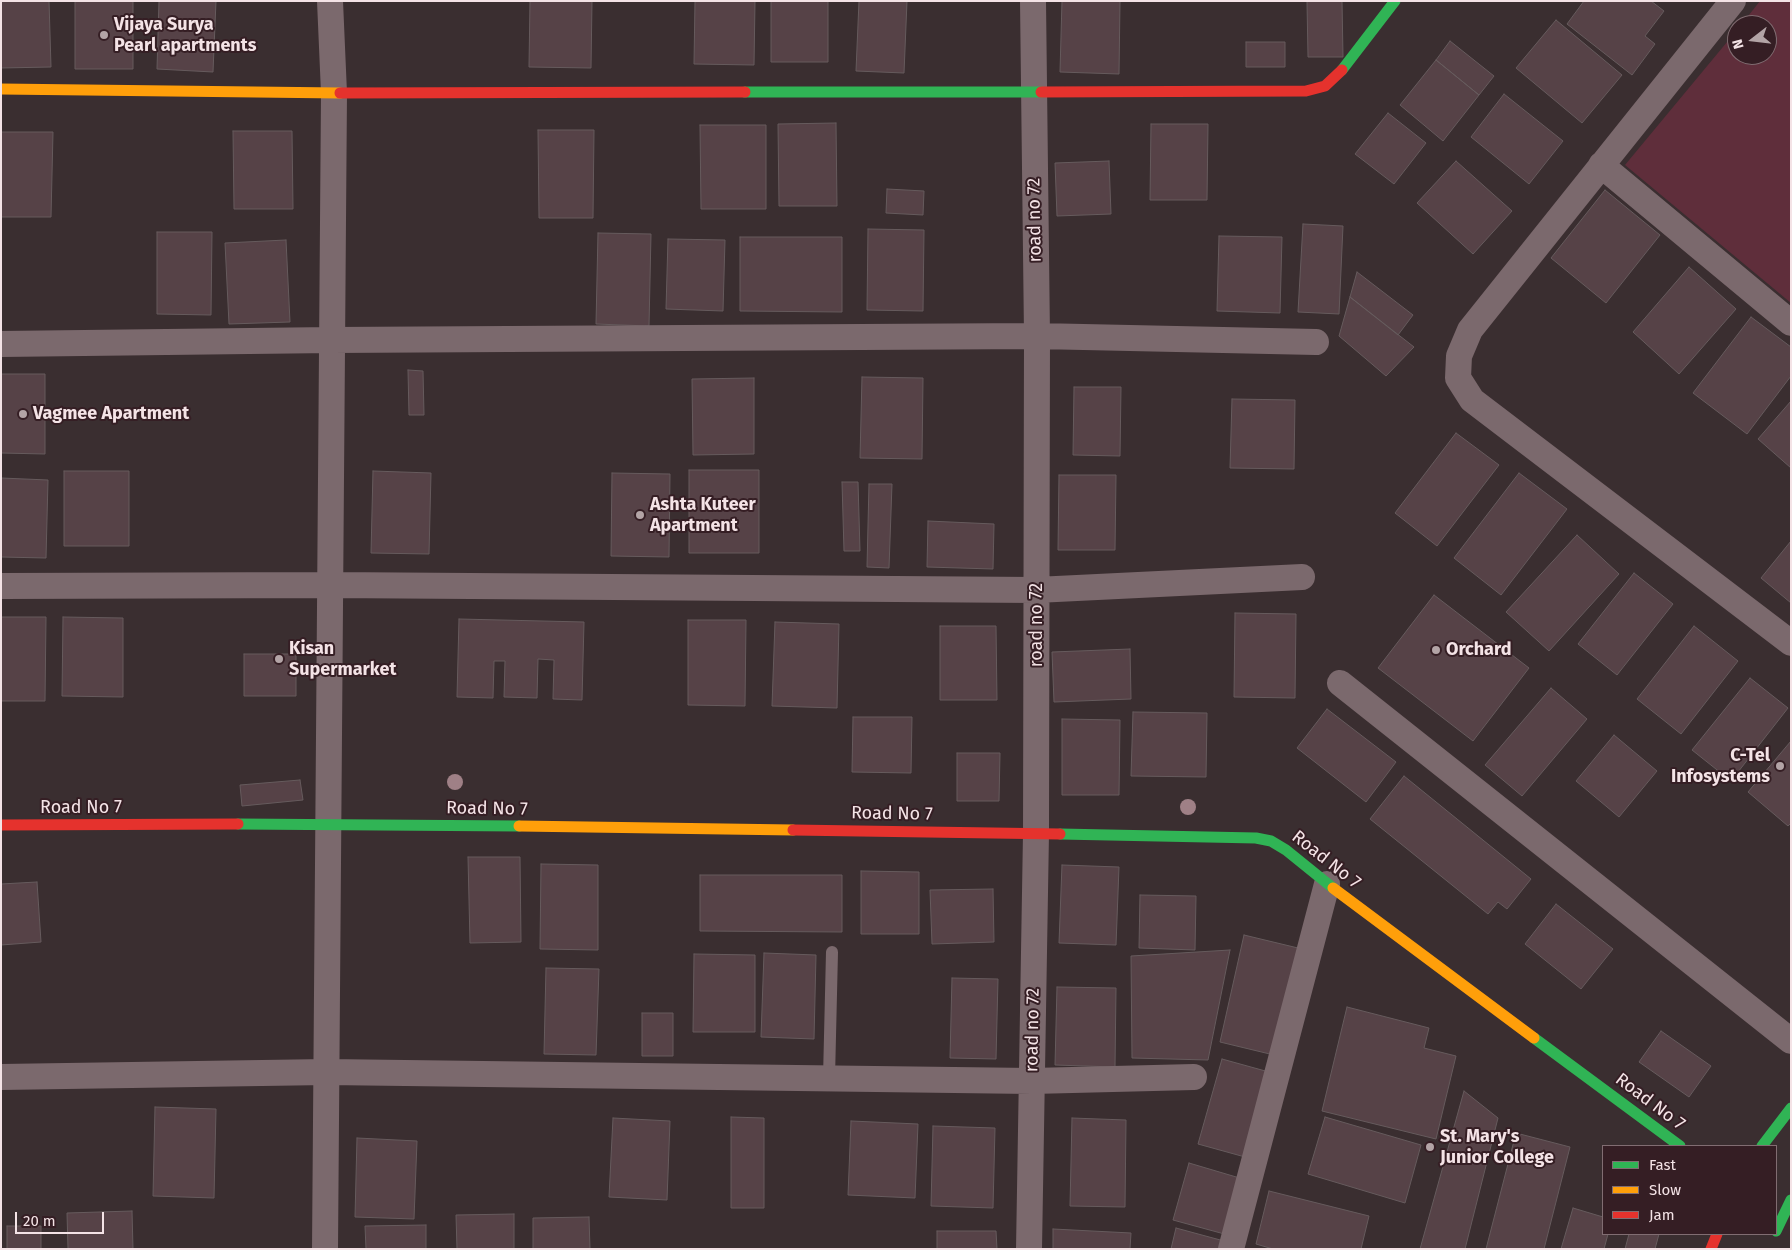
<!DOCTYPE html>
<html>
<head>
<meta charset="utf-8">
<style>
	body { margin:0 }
	#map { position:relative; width:1792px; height:1250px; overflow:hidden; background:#3a2e30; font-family:"Fira Sans",sans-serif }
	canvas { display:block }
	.frame { position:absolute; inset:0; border:2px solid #f4e3e6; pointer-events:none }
	.legend { position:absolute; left:1602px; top:1145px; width:175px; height:90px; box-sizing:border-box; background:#351e24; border:1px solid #816d72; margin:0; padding:6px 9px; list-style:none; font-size:15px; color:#f4e3e6 }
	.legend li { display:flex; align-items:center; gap:10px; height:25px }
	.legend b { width:25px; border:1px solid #816d72 }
	.north { position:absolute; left:1727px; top:15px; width:50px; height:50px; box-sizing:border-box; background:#351e24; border:1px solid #816d72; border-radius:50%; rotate:254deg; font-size:14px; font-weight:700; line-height:20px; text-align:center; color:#f4e3e6 }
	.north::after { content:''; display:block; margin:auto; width:18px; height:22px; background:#b3a4a6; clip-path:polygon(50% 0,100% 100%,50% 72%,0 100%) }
	.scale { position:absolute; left:15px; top:1212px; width:89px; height:22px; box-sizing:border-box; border:2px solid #f4e3e6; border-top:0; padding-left:6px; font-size:15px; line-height:18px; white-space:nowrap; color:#f4e3e6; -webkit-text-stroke:4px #351e24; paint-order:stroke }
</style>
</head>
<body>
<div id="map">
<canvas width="1792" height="1250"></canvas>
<div class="frame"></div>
<ul class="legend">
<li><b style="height:6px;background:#30b455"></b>Fast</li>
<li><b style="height:6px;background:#ff9f0a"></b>Slow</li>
<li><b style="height:6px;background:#e5322d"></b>Jam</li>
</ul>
<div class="north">N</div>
<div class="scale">20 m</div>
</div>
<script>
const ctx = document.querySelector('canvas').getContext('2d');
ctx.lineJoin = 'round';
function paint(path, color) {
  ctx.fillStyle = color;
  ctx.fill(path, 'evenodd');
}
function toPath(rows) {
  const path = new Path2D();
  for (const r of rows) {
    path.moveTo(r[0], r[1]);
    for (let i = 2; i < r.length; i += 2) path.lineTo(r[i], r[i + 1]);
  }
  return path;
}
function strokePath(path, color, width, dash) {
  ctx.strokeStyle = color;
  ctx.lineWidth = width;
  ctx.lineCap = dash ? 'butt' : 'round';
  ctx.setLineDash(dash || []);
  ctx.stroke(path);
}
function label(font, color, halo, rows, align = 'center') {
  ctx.font = font + ' "Fira Sans",sans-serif';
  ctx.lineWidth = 4;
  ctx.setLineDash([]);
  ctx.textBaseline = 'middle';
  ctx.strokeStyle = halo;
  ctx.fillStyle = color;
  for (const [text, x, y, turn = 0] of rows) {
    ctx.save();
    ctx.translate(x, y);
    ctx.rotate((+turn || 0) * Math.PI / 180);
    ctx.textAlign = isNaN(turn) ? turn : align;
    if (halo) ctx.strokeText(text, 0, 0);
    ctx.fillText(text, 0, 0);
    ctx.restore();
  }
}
paint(toPath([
	[1760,1,1791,1,1791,303,1625,165,1737,30,1737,55,1767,55,1767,25,1741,25]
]), '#5f2e3b');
const building = toPath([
	[1,1,49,1,51,67,1,68,1,1],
	[75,1,133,1,133,69,75,69,75,1],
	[159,1,216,1,213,72,157,69,159,1],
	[530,1,592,1,591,68,529,67,530,1],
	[695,1,755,1,754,65,694,64,695,1],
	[771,1,828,1,828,62,771,62,771,1],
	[859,1,907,1,904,73,856,71,859,1],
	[1062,1,1120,1,1119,74,1060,72,1062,1],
	[1307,1,1342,1,1343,57,1308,57,1307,1],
	[1584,1,1651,1,1664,11,1645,36,1655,44,1632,75,1567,24,1584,1],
	[1556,20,1622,75,1582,123,1516,68,1556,20],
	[1450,41,1494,76,1479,95,1436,60,1450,41],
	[1246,42,1285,42,1285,67,1246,67,1246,42],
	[1436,60,1479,95,1443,141,1400,105,1436,60],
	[1504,94,1563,141,1529,184,1471,137,1504,94],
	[1388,113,1426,143,1394,184,1355,154,1388,113],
	[836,123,837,206,779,206,778,124,836,123],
	[1151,124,1208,124,1207,200,1150,200,1151,124],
	[700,125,766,125,766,209,701,209,700,125],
	[538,130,594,130,593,218,539,218,538,130],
	[233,131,292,131,293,209,234,209,233,131],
	[1,132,53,132,51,217,1,217,1,132],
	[1109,161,1111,214,1057,216,1055,163,1109,161],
	[1456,161,1512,211,1473,254,1417,203,1456,161],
	[887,189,924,191,923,215,886,213,887,189],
	[1605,190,1660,235,1606,303,1551,258,1605,190],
	[1303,224,1343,226,1339,314,1298,312,1303,224],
	[868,229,924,230,923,311,867,310,868,229],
	[157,232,212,232,211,315,157,314,157,232],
	[598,233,651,234,649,326,596,324,598,233],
	[1219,236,1282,237,1280,313,1217,311,1219,236],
	[740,237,842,237,842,312,740,311,740,237],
	[668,239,725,240,723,311,666,309,668,239],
	[286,240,290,322,229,324,225,243,286,240],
	[1689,267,1736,309,1679,374,1633,332,1689,267],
	[1357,272,1413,315,1398,335,1350,297,1357,272],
	[1350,297,1414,347,1386,376,1339,336,1350,297],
	[1751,317,1791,347,1791,376,1747,434,1693,393,1751,317],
	[408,370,423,371,424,415,409,415,408,370],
	[1,374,45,374,45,454,1,453,1,374],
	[862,377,923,378,922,459,860,458,862,377],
	[754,378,754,454,693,455,692,379,754,378],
	[1074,387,1121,387,1120,456,1073,455,1074,387],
	[1232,399,1295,400,1294,469,1230,468,1232,399],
	[1791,401,1791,468,1758,439,1791,401],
	[1456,433,1499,465,1437,546,1395,513,1456,433],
	[689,470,759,470,759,553,689,553,689,470],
	[64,471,129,471,129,546,64,546,64,471],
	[373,471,431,473,429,554,371,553,373,471],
	[612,473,670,474,669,557,611,556,612,473],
	[1519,473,1567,509,1501,595,1454,558,1519,473],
	[1059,475,1116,475,1115,550,1058,550,1059,475],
	[1,478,48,480,46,558,1,557,1,478],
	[842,482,858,482,860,551,844,551,842,482],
	[869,484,892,484,889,568,867,567,869,484],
	[928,521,994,524,993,569,927,567,928,521],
	[1577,535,1619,574,1549,651,1506,612,1577,535],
	[1791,541,1791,603,1761,578,1791,541],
	[1634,573,1673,604,1617,675,1578,644,1634,573],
	[1434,595,1529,668,1473,741,1378,668,1434,595],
	[1235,613,1296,614,1295,698,1234,697,1235,613],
	[1,617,46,617,45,701,1,701,1,617],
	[63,617,123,618,123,697,62,696,63,617],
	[459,619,584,622,582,700,553,699,554,660,538,659,537,698,504,697,505,661,494,661,493,698,457,697,459,619],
	[688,620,746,620,745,706,688,705,688,620],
	[775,622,839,624,837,708,772,706,775,622],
	[940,626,996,626,997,700,940,700,940,626],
	[1694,626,1738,661,1681,734,1637,699,1694,626],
	[1130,649,1131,699,1054,702,1052,652,1130,649],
	[244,654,296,654,296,696,244,696,244,654],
	[1750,678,1788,708,1731,781,1692,750,1750,678],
	[1551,688,1587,719,1522,796,1485,765,1551,688],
	[1327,709,1396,762,1366,802,1297,748,1327,709],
	[1133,712,1207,713,1206,777,1131,776,1133,712],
	[853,717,912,717,911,773,852,772,853,717],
	[1062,719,1120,720,1119,795,1062,795,1062,719],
	[1614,735,1657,771,1619,817,1576,781,1614,735],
	[1791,741,1791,823,1788,826,1748,792,1791,741],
	[957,753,1000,753,999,801,957,801,957,753],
	[1404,776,1531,879,1507,909,1498,902,1488,914,1370,819,1404,776],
	[300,780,303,800,242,806,240,785,300,780],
	[468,857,520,857,521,942,470,943,468,857],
	[541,864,598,865,598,950,540,949,541,864],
	[1062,865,1119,867,1116,945,1059,943,1062,865],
	[861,871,919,872,919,934,861,934,861,871],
	[700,875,842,875,842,932,700,931,700,875],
	[37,882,41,942,1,945,1,884,37,882],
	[993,889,994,942,932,944,930,890,993,889],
	[1140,895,1196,896,1195,950,1139,948,1140,895],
	[1556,904,1613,949,1581,989,1525,944,1556,904],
	[1244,935,1298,948,1274,1055,1220,1042,1244,935],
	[1230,950,1208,1060,1132,1058,1131,956,1230,950],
	[764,953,816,955,814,1039,761,1037,764,953],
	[694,954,755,955,755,1032,693,1032,694,954],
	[546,968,599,969,596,1055,544,1054,546,968],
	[952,978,998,979,996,1059,950,1058,952,978],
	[1057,987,1116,988,1115,1067,1055,1065,1057,987],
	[1347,1007,1429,1028,1424,1048,1456,1056,1436,1139,1322,1111,1347,1007],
	[642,1013,673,1013,673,1056,642,1056,642,1013],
	[1661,1031,1711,1066,1689,1097,1639,1062,1661,1031],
	[1222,1059,1269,1072,1245,1157,1198,1144,1222,1059],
	[1464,1091,1498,1118,1465,1249,1420,1249,1464,1091],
	[155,1107,216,1109,214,1198,153,1196,155,1107],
	[731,1117,764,1118,764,1208,731,1208,731,1117],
	[1325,1117,1421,1145,1405,1203,1308,1174,1325,1117],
	[613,1118,670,1121,667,1200,609,1197,613,1118],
	[1072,1118,1126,1120,1125,1207,1070,1206,1072,1118],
	[851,1121,918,1124,915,1198,848,1195,851,1121],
	[933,1126,995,1128,993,1208,931,1206,933,1126],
	[1516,1133,1570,1147,1544,1249,1486,1249,1516,1133],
	[357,1138,417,1141,414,1219,355,1217,357,1138],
	[1189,1163,1243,1179,1228,1235,1173,1220,1189,1163],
	[1269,1191,1369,1216,1361,1249,1273,1249,1256,1244,1269,1191],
	[1573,1208,1603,1217,1603,1234,1608,1234,1604,1249,1561,1249,1573,1208],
	[132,1211,133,1249,68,1249,67,1213,132,1211],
	[514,1214,514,1249,457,1249,456,1215,514,1214],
	[589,1217,590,1249,533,1249,533,1218,589,1217],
	[426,1225,426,1249,366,1249,365,1226,426,1225],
	[7,1226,41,1226,41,1249,7,1249,7,1226],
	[1176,1228,1224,1241,1222,1249,1171,1249,1176,1228],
	[1053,1229,1131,1233,1130,1249,1053,1249,1053,1229],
	[937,1231,996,1231,997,1249,937,1249,937,1231],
	[1629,1234,1659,1234,1655,1249,1625,1249,1629,1234]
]);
paint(building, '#564247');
strokePath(building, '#665b5d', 1);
strokePath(toPath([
	[829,1078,832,952]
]), '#7b696d', 12);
strokePath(toPath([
	[1733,1,1470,330,1459,356,1458,378,1472,400,1791,643],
	[1601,165,1791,323],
	[1,344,332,340,1037,336,1316,342],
	[1,586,330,585,1036,590,1302,577],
	[1340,683,1791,1041],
	[1,1077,327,1072,1032,1081,1194,1077],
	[325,1249,334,93,330,1],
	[1029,1249,1036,833,1037,336,1033,1],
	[1231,1249,1327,884]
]), '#7b696d', 26);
strokePath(toPath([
	[1342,70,1395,1],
	[745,92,1041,92],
	[238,824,519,826],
	[1060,834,1256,838,1271,841,1286,850,1333,888],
	[1534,1038,1680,1146],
	[1762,1146,1791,1108],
	[1776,1231,1791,1200]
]), '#30b455', 11);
strokePath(toPath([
	[1,89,340,93],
	[519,826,793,830],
	[1333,888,1534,1038]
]), '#ff9f0a', 11);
strokePath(toPath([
	[1041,92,1306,91,1325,86,1342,70],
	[340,93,745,92],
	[1,825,238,824],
	[793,830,1060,834],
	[1711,1249,1717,1234]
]), '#e5322d', 11);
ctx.fillStyle = '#9f8086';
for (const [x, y] of [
	[455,782],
	[1188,807]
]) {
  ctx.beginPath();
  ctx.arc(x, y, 8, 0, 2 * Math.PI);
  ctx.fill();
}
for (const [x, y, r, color] of [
	[104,35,5,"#b3a4a6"],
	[23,414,5,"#b3a4a6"],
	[640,515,5,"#b3a4a6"],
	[1436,650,5,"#b3a4a6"],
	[279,659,5,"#b3a4a6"],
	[1780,766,5,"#b3a4a6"],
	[1430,1147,5,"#b3a4a6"]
]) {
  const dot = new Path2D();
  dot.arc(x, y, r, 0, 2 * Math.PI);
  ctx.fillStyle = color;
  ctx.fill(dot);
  strokePath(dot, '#351e24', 2);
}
label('bold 18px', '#f4e3e6', '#351e24', [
	["Vijaya Surya",114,25],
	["Pearl apartments",114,46],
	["Vagmee Apartment",33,414],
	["Ashta Kuteer",650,505],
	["Apartment",650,526],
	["Kisan",289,649],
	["Supermarket",289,670],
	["Orchard",1446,650],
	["C-Tel",1770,756,"right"],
	["Infosystems",1770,777,"right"],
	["St. Mary's",1440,1137],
	["Junior College",1440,1158]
], 'left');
label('18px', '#f4e3e6', '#351e24', [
	["road no 72",1035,220,-91],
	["road no 72",1037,625,-90],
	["Road No 7",81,808],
	["Road No 7",487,809,1],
	["Road No 7",892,814,1],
	["Road No 7",1326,860,38],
	["road no 72",1033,1030,-89],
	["Road No 7",1650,1102,37]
]);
</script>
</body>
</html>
